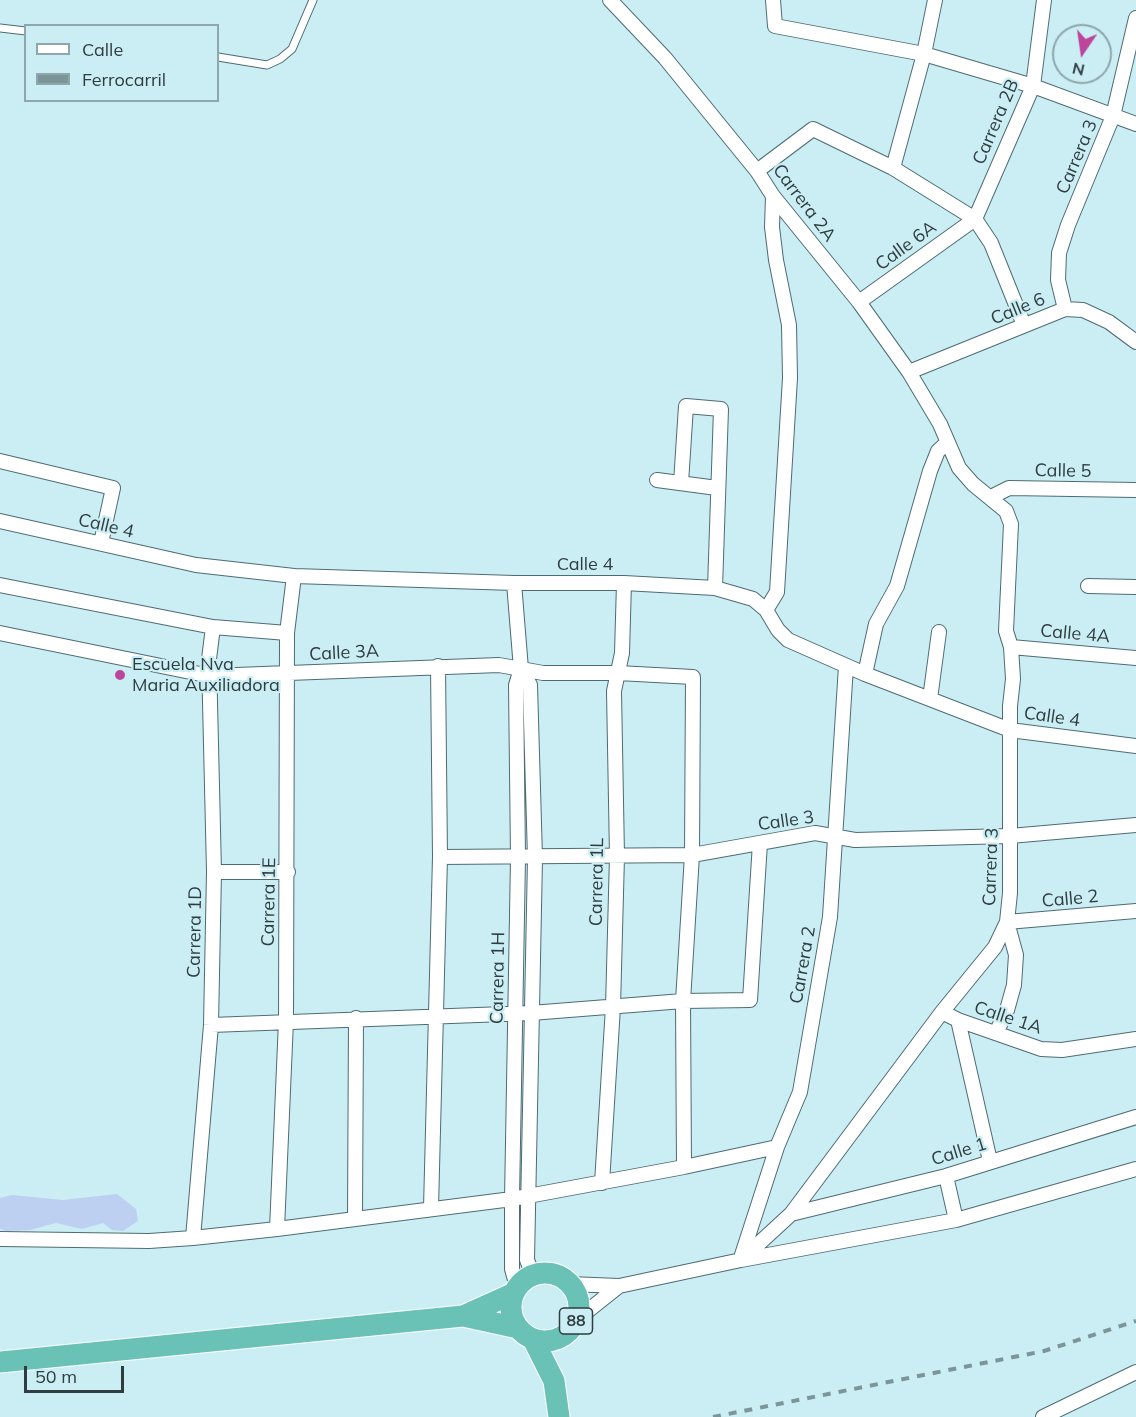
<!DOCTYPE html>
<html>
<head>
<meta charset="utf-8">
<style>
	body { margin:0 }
	#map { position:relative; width:1136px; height:1417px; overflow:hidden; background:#cbeef4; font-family:Mulish,sans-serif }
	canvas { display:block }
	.legend { position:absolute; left:24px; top:24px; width:195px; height:78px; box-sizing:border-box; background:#cbeef4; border:2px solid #8da7ac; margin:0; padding:8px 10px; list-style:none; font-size:18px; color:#2f3d40 }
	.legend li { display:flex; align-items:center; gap:12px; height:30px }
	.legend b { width:30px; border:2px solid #8da7ac }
	.north { position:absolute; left:1052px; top:24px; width:60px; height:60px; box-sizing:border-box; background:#cbeef4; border:2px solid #8da7ac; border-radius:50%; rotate:193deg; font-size:16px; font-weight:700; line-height:24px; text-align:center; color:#2f3d40 }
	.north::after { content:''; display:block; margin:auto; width:21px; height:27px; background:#bd469c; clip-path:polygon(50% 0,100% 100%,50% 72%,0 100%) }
	.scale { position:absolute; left:24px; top:1366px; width:100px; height:27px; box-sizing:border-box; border:3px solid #2f3d40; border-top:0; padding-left:8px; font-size:18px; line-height:21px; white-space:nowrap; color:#2f3d40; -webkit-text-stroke:4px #cbeef4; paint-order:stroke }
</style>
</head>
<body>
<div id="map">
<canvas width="1136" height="1417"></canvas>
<ul class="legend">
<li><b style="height:8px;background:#fff"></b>Calle</li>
<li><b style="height:8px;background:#7c9599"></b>Ferrocarril</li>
</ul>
<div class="north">N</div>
<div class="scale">50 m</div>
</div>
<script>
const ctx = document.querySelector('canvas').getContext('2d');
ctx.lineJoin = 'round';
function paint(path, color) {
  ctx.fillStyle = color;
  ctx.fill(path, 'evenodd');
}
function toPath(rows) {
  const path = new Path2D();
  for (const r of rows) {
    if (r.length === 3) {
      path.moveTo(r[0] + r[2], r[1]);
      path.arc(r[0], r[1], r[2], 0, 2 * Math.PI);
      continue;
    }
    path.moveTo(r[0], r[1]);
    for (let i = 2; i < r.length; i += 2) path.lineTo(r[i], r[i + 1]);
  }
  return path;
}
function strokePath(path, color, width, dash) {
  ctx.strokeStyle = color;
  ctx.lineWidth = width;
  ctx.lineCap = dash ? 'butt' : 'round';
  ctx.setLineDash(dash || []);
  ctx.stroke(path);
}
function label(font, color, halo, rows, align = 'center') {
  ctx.font = font + ' Mulish,sans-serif';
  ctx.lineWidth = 4.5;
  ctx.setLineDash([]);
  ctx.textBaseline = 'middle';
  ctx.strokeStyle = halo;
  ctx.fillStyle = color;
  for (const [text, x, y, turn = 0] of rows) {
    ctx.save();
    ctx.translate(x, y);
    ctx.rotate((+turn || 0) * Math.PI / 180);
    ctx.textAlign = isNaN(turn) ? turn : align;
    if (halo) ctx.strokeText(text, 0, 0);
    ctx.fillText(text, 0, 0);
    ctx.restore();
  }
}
paint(toPath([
	[117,1194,136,1209,138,1221,123,1231,112,1230,103,1223,82,1229,56,1223,30,1230,6,1231,0,1229,0,1198,12,1195,63,1200]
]), '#bdd0f1');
const service = toPath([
	[0,28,26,31],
	[218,57,267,65,280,59,292,49,313,0]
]);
const minor = toPath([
	[610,0,665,58,757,171,773,196,859,302,909,372,940,424,959,468,973,484,1006,511,1011,524,1006,631,1011,647,1013,679,1010,706,1010,893,1007,922,995,947,942,1012,791,1214,741,1260],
	[773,0,775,26,924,54,1033,86,1136,124],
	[893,168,924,54,935,0],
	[757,171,813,129,893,168,975,219,991,243,1024,325],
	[975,219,1033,86,1044,0],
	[859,302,975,219],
	[1065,309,1058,280,1059,253,1068,225,1113,116,1136,18],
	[909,372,1065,309,1083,310,1109,322,1136,342],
	[0,461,113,488,101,543],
	[657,480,717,488],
	[681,483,686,406,721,409,715,588],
	[991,497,1009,488,1136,490],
	[0,521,196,565,294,576,514,583,624,583,715,588,753,599,766,610,778,630,788,640,865,674,1010,730,1136,746],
	[514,583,521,669,516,685,518,858,512,1199,512,1269,517,1287],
	[0,585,213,627,287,633],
	[1088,586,1136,587],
	[766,610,777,592,790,378,789,325,776,260,772,227,773,196],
	[0,633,210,676,499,665,543,673,618,673,693,677,692,855,683,1001,684,1167],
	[1011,647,1136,658],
	[521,669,530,685,535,858,527,1260,533,1275],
	[865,674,876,624,897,586,930,471,938,451,947,443],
	[930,699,939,632],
	[440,857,692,855,815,833,855,840,1010,836,1136,825],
	[214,872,288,872],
	[942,1012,958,1020,1041,1049,1062,1050,1136,1039],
	[958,1020,990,1161],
	[211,1025,531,1013,683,1001,750,1000,760,843],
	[996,1033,1007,1010,1014,985,1016,955,1007,922,1136,911],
	[946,1176,956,1220],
	[602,1183,613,1007,617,856,614,691,622,653,624,583],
	[431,1208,440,857,438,666],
	[791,1214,946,1176,1136,1117],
	[355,1218,356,1018],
	[277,1229,286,1021,287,633,294,576],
	[193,1238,211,1025,214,872,209,659,213,627],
	[0,1239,149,1241,193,1238,277,1229,512,1199,684,1167,777,1147],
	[741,1258,777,1147,800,1092,830,917,846,666],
	[569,1284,619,1286,741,1260,956,1220,1136,1169],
	[575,1321,619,1286],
	[1043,1417,1136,1372]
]);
const trunk = toPath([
	[545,1307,34],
	[463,1316,514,1293],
	[533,1339,554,1381,559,1417],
	[0,1362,463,1316,518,1328]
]);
strokePath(service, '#4c6c72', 9);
strokePath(minor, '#4c6c72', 16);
strokePath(trunk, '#fff', 23);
strokePath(service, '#fff', 7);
strokePath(minor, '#fff', 14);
strokePath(trunk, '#6ac2b6', 21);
strokePath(toPath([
	[713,1417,1044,1351,1136,1321]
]), '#7c9599', 4, [8, 8]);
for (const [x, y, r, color] of [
	[120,675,6,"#bd469c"]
]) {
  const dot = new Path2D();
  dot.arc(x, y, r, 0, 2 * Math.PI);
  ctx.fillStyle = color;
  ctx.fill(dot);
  strokePath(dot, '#cbeef4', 2);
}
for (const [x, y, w] of [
	[576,1321,33]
]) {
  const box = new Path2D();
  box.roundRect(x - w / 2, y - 13, w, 26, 4.5);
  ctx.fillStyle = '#cbeef4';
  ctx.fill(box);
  strokePath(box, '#2f3d40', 1.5);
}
label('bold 16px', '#2f3d40', null, [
	["88",576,1321]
]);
label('18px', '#2f3d40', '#cbeef4', [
	["Carrera 2B",996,122,-67],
	["Carrera 3",1077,157,-67],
	["Carrera 2A",804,203,53],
	["Calle 6A",906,246,-36],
	["Calle 6",1018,309,-22],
	["Calle 5",1063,471,1],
	["Calle 4",106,526,13],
	["Calle 4",585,565],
	["Calle 4A",1075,634,5],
	["Calle 3A",344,653,-3],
	["Calle 4",1052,717,8],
	["Calle 3",786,821,-8],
	["Carrera 3",991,867,-88],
	["Carrera 1L",597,882,-89],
	["Calle 2",1070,899,-5],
	["Carrera 1E",269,902,-89],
	["Carrera 1D",195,932,-89],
	["Carrera 2",803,965,-80],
	["Carrera 1H",498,978,-89],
	["Calle 1A",1008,1018,18],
	["Calle 1",959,1152,-17]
]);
label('18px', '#2f3d40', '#cbeef4', [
	["Escuela Nva",132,665],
	["Maria Auxiliadora",132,686]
], 'left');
</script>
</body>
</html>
